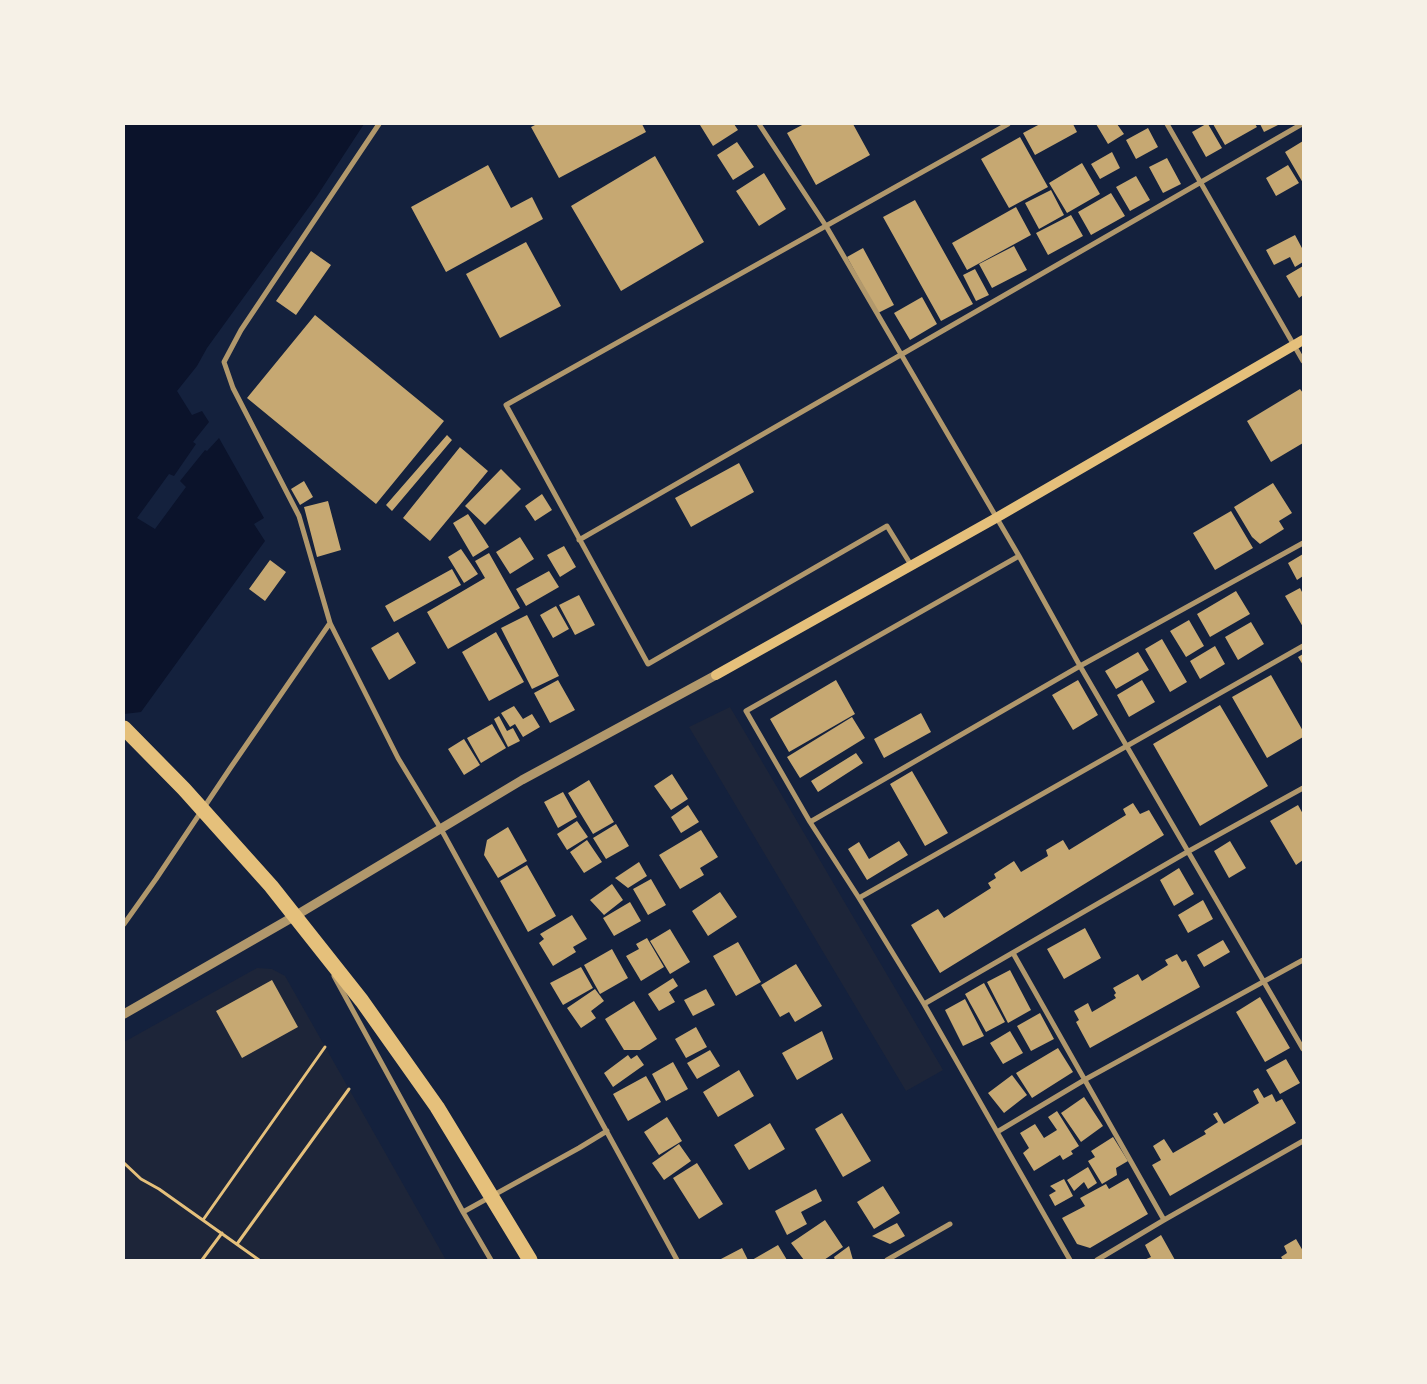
<!DOCTYPE html>
<html>
<head>
<meta charset="utf-8">
<style>
	body { margin:0 }
	#map { position:relative; width:1427px; height:1384px; overflow:hidden; background:#14213d; font-family:"Roboto Condensed",sans-serif }
	canvas { display:block }
	.frame { position:absolute; inset:0; border:125px solid #f6f1e7; pointer-events:none }
</style>
</head>
<body>
<div id="map">
<canvas width="1427" height="1384"></canvas>
<div class="frame"></div>
</div>
<script>
const ctx = document.querySelector('canvas').getContext('2d');
ctx.lineJoin = 'round';
function paint(path, color) {
  ctx.fillStyle = color;
  ctx.fill(path, 'evenodd');
}
function toPath(rows) {
  const path = new Path2D();
  for (const r of rows) {
    path.moveTo(r[0], r[1]);
    for (let i = 2; i < r.length; i += 2) path.lineTo(r[i], r[i + 1]);
  }
  return path;
}
function strokePath(path, color, width, dash) {
  ctx.strokeStyle = color;
  ctx.lineWidth = width;
  ctx.lineCap = dash ? 'butt' : 'round';
  ctx.setLineDash(dash || []);
  ctx.stroke(path);
}
paint(toPath([
	[730,707,943,1070,906,1091,689,727],
	[257,968,272,969,285,976,446,1260,124,1260,124,1042]
]), '#1d2539');
paint(toPath([
	[124,124,364,124,317,196,207,348,197,366,177,391,192,415,202,411,209,422,193,442,196,444,174,476,169,474,137,518,155,529,186,487,180,481,205,450,207,451,219,438,264,518,254,524,265,541,141,712,124,714]
]), '#0b132b');
paint(toPath([
	[537,124,642,124,646,132,559,178,531,127],
	[702,124,734,124,738,130,713,146,700,125],
	[804,124,853,124,870,155,816,185,787,133],
	[1040,124,1073,124,1077,132,1035,155,1023,133],
	[1096,124,1117,124,1124,134,1108,144],
	[1206,124,1208,124,1222,148,1206,157,1192,132],
	[1213,124,1255,124,1257,127,1225,145],
	[1260,124,1280,124,1264,132],
	[1148,128,1158,147,1136,159,1126,140],
	[1020,137,1048,187,1009,208,981,159],
	[1303,141,1303,183,1285,152],
	[737,142,754,167,733,180,717,155],
	[1112,152,1120,168,1100,179,1091,164],
	[655,156,704,242,621,291,571,206],
	[1167,158,1181,184,1163,193,1149,167],
	[1082,163,1100,194,1067,213,1049,183],
	[488,165,511,208,532,197,543,219,446,272,411,207],
	[1288,165,1299,183,1276,196,1266,178],
	[764,173,786,209,759,226,736,191],
	[1136,176,1150,200,1130,211,1116,187],
	[1051,190,1064,215,1039,229,1025,203],
	[1111,193,1125,216,1091,235,1078,212],
	[915,200,973,304,941,321,883,217],
	[1016,207,1031,235,967,270,952,243],
	[1071,215,1083,236,1048,255,1036,233],
	[1295,235,1303,250,1303,262,1295,267,1290,257,1274,265,1266,250],
	[526,242,561,306,500,338,466,274],
	[1014,246,1027,270,992,288,979,264],
	[863,248,894,305,878,313,847,257],
	[311,251,331,265,296,315,276,301],
	[1303,266,1303,295,1299,298,1286,276],
	[975,269,989,295,976,301,963,275],
	[922,297,937,324,910,340,894,313],
	[315,315,444,421,376,504,247,398],
	[1300,389,1303,393,1303,443,1271,462,1247,421],
	[447,435,452,440,392,511,386,505],
	[460,447,488,471,430,541,403,518],
	[739,463,754,492,691,527,675,498],
	[501,469,521,489,485,525,465,506],
	[304,481,313,497,300,505,291,489],
	[1273,483,1292,513,1279,521,1284,529,1260,544,1252,537,1234,507],
	[542,494,552,510,535,521,525,506],
	[328,501,341,550,317,557,304,507],
	[1231,511,1253,548,1215,570,1193,533],
	[468,514,489,547,473,557,453,523],
	[520,537,534,559,510,574,496,552],
	[564,546,576,567,560,577,547,555],
	[461,549,478,574,464,583,448,557],
	[489,553,520,608,448,649,427,612,485,578,475,561],
	[1303,554,1303,576,1297,580,1288,563],
	[270,560,286,572,265,601,249,589],
	[452,569,461,585,394,622,385,606],
	[549,571,559,587,526,606,516,589],
	[1300,588,1303,594,1303,627,1285,596],
	[1236,591,1250,614,1210,637,1197,614],
	[579,595,595,625,575,635,559,605],
	[556,606,569,629,553,638,540,615],
	[527,615,559,676,532,689,501,628],
	[1189,620,1204,646,1186,657,1170,631],
	[1251,622,1264,644,1238,660,1225,637],
	[398,632,416,663,389,680,371,648],
	[496,632,524,682,489,701,462,652],
	[1162,639,1187,682,1170,692,1145,649],
	[1215,646,1225,664,1200,679,1190,661],
	[1138,652,1149,670,1116,689,1105,671],
	[1303,654,1303,665,1298,657],
	[1271,675,1303,731,1303,737,1267,758,1232,697],
	[558,680,575,710,550,723,534,693],
	[836,680,855,714,789,752,770,719],
	[1078,680,1098,715,1073,730,1052,695],
	[1142,680,1155,702,1129,717,1117,695],
	[1220,705,1268,786,1200,826,1153,744],
	[514,706,523,719,532,714,540,727,523,737,515,724,510,727,501,713],
	[921,713,931,732,884,758,874,739],
	[499,716,507,731,513,728,520,741,508,747,494,719],
	[852,717,865,738,800,778,787,757],
	[492,724,506,748,481,763,467,738],
	[464,739,480,765,464,775,448,749],
	[856,753,863,763,818,792,811,781],
	[912,771,948,833,925,846,890,784],
	[672,774,688,799,671,810,654,786],
	[589,780,614,822,593,834,568,793],
	[563,792,577,817,558,828,544,802],
	[1133,803,1140,814,1149,810,1164,835,940,973,911,925,938,909,944,918,991,888,988,883,996,878,994,874,1014,861,1021,872,1048,856,1046,850,1063,840,1069,850,1126,815,1123,809],
	[688,805,699,822,681,833,671,817],
	[1298,805,1303,814,1303,860,1296,865,1270,821],
	[577,821,588,837,567,850,557,834],
	[616,824,629,846,606,859,593,838],
	[508,827,527,861,498,878,484,855,487,840],
	[701,830,718,857,700,868,704,875,680,889,659,855],
	[587,840,602,862,584,873,570,852],
	[899,841,908,855,867,880,848,849,859,842,869,859],
	[1230,841,1246,868,1229,878,1214,851],
	[639,862,647,876,628,888,615,878],
	[527,865,556,916,528,932,500,881],
	[1179,868,1194,894,1174,906,1160,880],
	[651,879,666,905,648,915,633,889],
	[612,884,623,900,604,915,590,900],
	[720,892,737,917,708,936,692,911],
	[1203,900,1213,919,1188,933,1178,915],
	[630,902,641,921,614,936,603,918],
	[572,915,587,939,573,947,576,952,553,966,539,943,544,939,540,934],
	[1085,928,1101,958,1064,979,1047,949],
	[670,929,690,962,670,974,650,941],
	[647,938,664,967,641,981,626,956,639,949,636,944],
	[1223,940,1230,952,1204,967,1197,955],
	[738,942,761,982,736,996,713,956],
	[612,949,628,978,600,994,584,965],
	[1177,954,1182,962,1186,960,1200,987,1090,1048,1076,1022,1079,1020,1074,1011,1088,1003,1092,1012,1116,998,1114,995,1116,993,1113,988,1138,974,1142,981,1168,965,1165,960],
	[796,964,822,1006,795,1022,789,1012,780,1017,761,985],
	[581,967,593,988,563,1005,550,983],
	[1010,970,1031,1010,1008,1023,987,982],
	[673,978,678,986,669,992,675,1002,659,1011,648,994],
	[272,980,298,1027,242,1058,216,1011],
	[984,983,1005,1022,986,1032,965,994],
	[595,989,604,1001,591,1011,596,1018,581,1028,567,1008],
	[706,989,715,1005,693,1016,684,1000],
	[1260,997,1290,1048,1265,1062,1236,1012],
	[965,999,984,1036,963,1046,945,1010],
	[634,1001,657,1039,640,1050,624,1050,605,1019],
	[1040,1013,1054,1039,1031,1051,1017,1026],
	[696,1027,707,1047,686,1058,675,1039],
	[822,1031,833,1059,797,1080,782,1053],
	[1010,1031,1023,1053,1003,1064,990,1043],
	[1058,1048,1073,1072,1032,1098,1016,1073],
	[710,1050,720,1066,697,1079,687,1063],
	[628,1055,631,1059,637,1055,644,1065,613,1087,604,1073],
	[1286,1059,1300,1083,1280,1094,1266,1070],
	[673,1062,688,1089,666,1101,652,1074],
	[739,1070,754,1096,718,1117,703,1092],
	[1012,1075,1027,1095,1004,1113,988,1093],
	[646,1076,661,1102,628,1121,613,1094],
	[1258,1088,1264,1098,1272,1094,1276,1102,1282,1099,1296,1123,1170,1196,1152,1165,1161,1160,1153,1146,1164,1139,1173,1153,1206,1134,1204,1131,1218,1122,1213,1114,1217,1112,1224,1124,1259,1103,1253,1091],
	[1084,1097,1103,1126,1081,1142,1061,1113],
	[1057,1111,1079,1146,1071,1151,1073,1154,1063,1160,1060,1155,1034,1171,1023,1153,1029,1148,1020,1133,1035,1124,1044,1138,1057,1130,1048,1117],
	[842,1113,871,1161,843,1177,815,1129],
	[667,1117,682,1141,659,1155,644,1132],
	[770,1123,785,1149,749,1170,734,1145],
	[1113,1137,1128,1161,1116,1168,1117,1175,1102,1184,1088,1161,1095,1157,1091,1151],
	[679,1144,691,1161,664,1180,652,1163],
	[697,1163,723,1204,699,1219,673,1178],
	[1088,1167,1097,1183,1088,1189,1084,1182,1074,1191,1067,1180],
	[1128,1178,1148,1214,1090,1248,1077,1244,1062,1218,1085,1206,1080,1198,1106,1184,1109,1189],
	[1064,1179,1073,1196,1055,1206,1049,1195,1056,1191,1050,1186],
	[883,1186,900,1213,874,1229,857,1202],
	[816,1189,822,1201,801,1212,807,1224,787,1235,775,1211],
	[825,1220,843,1247,824,1260,804,1260,791,1243],
	[897,1223,905,1236,890,1244,872,1236],
	[1161,1235,1175,1260,1144,1260,1151,1257,1145,1245],
	[1296,1239,1303,1251,1303,1260,1283,1260,1281,1257,1287,1253,1284,1246],
	[778,1245,787,1260,752,1260],
	[849,1246,853,1260,835,1260,834,1257],
	[742,1248,748,1260,719,1260]
]), '#c6a872');
strokePath(toPath([
	[124,1163,141,1179,159,1189,259,1260],
	[203,1220,325,1047],
	[237,1244,349,1089],
	[202,1260,222,1233]
]), '#e5c07b', 3);
strokePath(toPath([
	[379,124,241,330,224,362,233,388,299,516,330,623,398,758,441,829,677,1260],
	[759,124,826,226,1019,556,1080,666,1303,1049],
	[1167,124,1303,361],
	[579,540,1302,124],
	[1019,556,746,711,810,822,859,898,924,1004,1070,1260],
	[911,565,887,526,648,664,506,405,1008,124],
	[810,822,1080,666,1303,543],
	[859,898,1303,646],
	[124,924,156,879,231,767,330,623],
	[1013,953,1164,1220],
	[334,976,463,1212,491,1260],
	[924,1004,1189,851,1303,788],
	[997,1132,1086,1079,1303,960],
	[463,1212,579,1148,607,1131],
	[887,1260,950,1224],
	[1097,1260,1164,1220,1303,1141]
]), '#b1986c', 5);
strokePath(toPath([
	[124,1014,300,913,522,780,716,675]
]), '#b1986c', 9);
strokePath(toPath([
	[716,675,996,518,1303,340]
]), '#e5c07b', 10);
strokePath(toPath([
	[124,728,184,789,271,886,362,1001,437,1107,530,1260]
]), '#e5c07b', 15);
</script>
</body>
</html>
